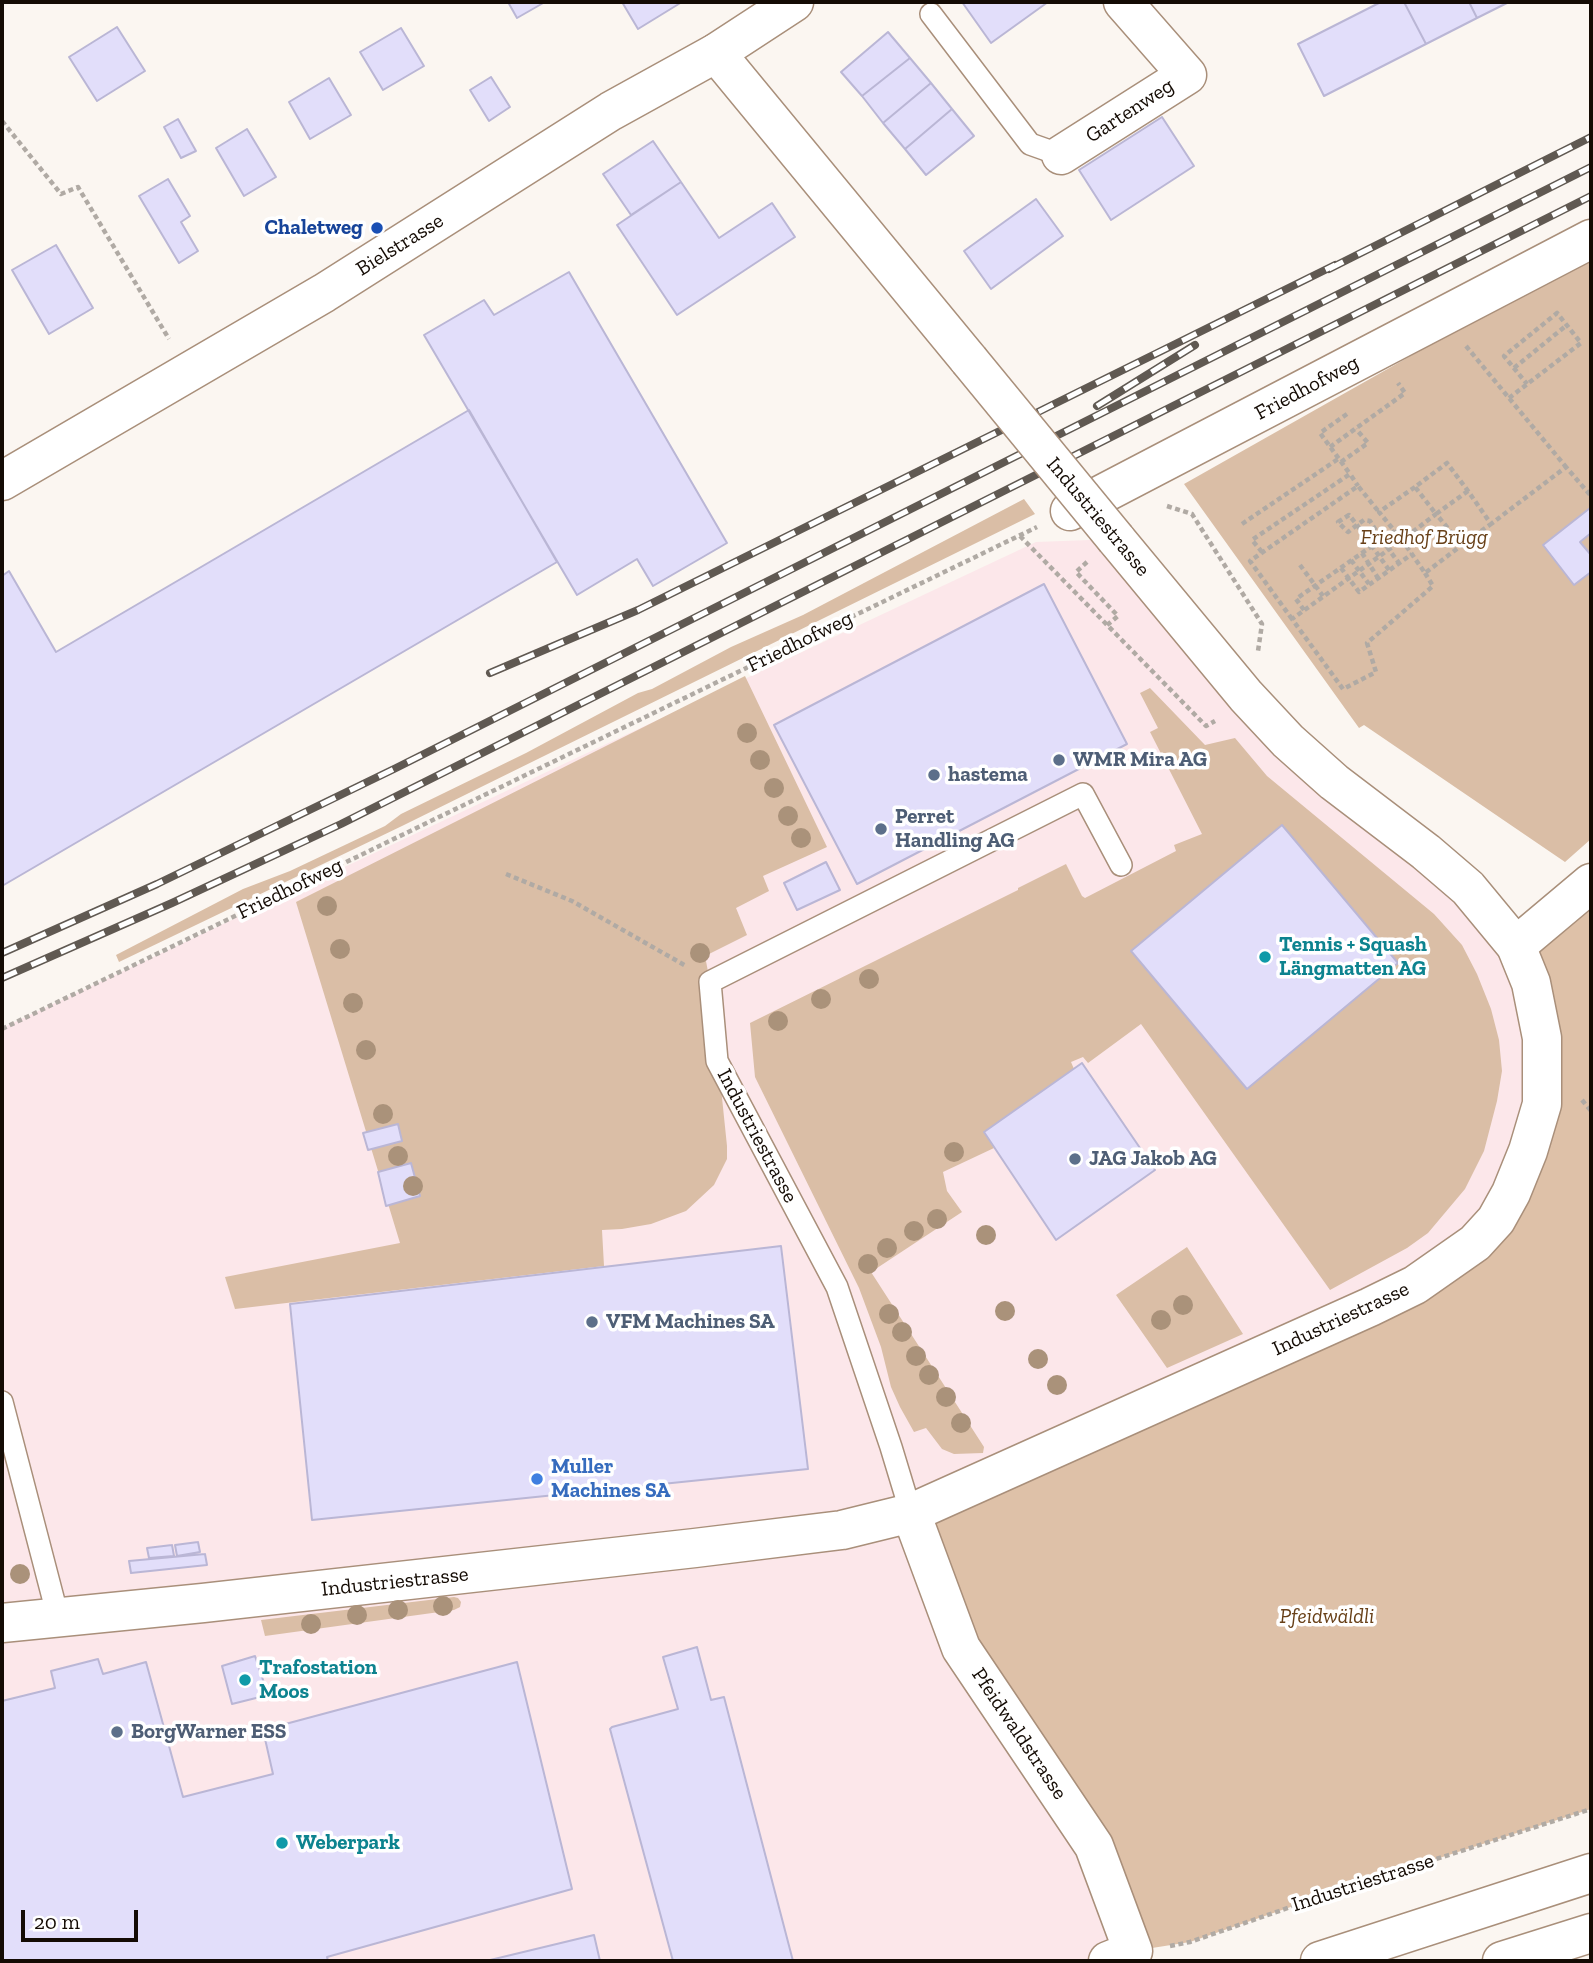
<!DOCTYPE html>
<html>
<head>
<meta charset="utf-8">
<style>
	body { margin:0 }
	#map { position:relative; width:1593px; height:1963px; overflow:hidden; background:#fbf6f1; font-family:"Zilla Slab",serif }
	canvas { display:block }
	.frame { position:absolute; inset:0; border:4px solid #140b04; pointer-events:none }
	.scale { position:absolute; left:21px; top:1910px; width:117px; height:32px; box-sizing:border-box; border:4px solid #140b04; border-top:0; padding-left:9px; font-size:21px; line-height:24px; white-space:nowrap; color:#140b04; -webkit-text-stroke:5px #fff; paint-order:stroke }
</style>
</head>
<body>
<div id="map">
<canvas width="1593" height="1963"></canvas>
<div class="frame"></div>
<div class="scale">20 m</div>
</div>
<script>
const ctx = document.querySelector('canvas').getContext('2d');
ctx.lineJoin = 'round';
function paint(path, color) {
  ctx.fillStyle = color;
  ctx.fill(path, 'evenodd');
}
function toPath(rows) {
  const path = new Path2D();
  for (const r of rows) {
    path.moveTo(r[0], r[1]);
    for (let i = 2; i < r.length; i += 2) path.lineTo(r[i], r[i + 1]);
  }
  return path;
}
function strokePath(path, color, width, dash) {
  ctx.strokeStyle = color;
  ctx.lineWidth = width;
  ctx.lineCap = dash ? 'butt' : 'round';
  ctx.setLineDash(dash || []);
  ctx.stroke(path);
}
function label(font, color, halo, rows, align = 'center') {
  ctx.font = font + ' "Zilla Slab",serif';
  ctx.lineWidth = 7;
  ctx.setLineDash([]);
  ctx.textBaseline = 'middle';
  ctx.strokeStyle = halo;
  ctx.fillStyle = color;
  for (const [text, x, y, turn = 0] of rows) {
    ctx.save();
    ctx.translate(x, y);
    ctx.rotate((+turn || 0) * Math.PI / 180);
    ctx.textAlign = isNaN(turn) ? turn : align;
    if (halo) ctx.strokeText(text, 0, 0);
    ctx.fillText(text, 0, 0);
    ctx.restore();
  }
}
paint(toPath([
	[1116,539,1516,946,1542,1104,1137,1961,2,1961,2,1028,1036,542]
]), '#fce7ea');
paint(toPath([
	[1591,254,1591,597,1589,599,1591,601,1591,839,1565,862,1364,725,1359,728,1184,484],
	[1024,499,1035,514,402,826,119,962,116,955,243,889,290,871,385,826,401,814,526,753,638,693,652,689,731,647,803,615],
	[745,676,827,847,763,876,769,891,736,908,747,935,705,956,710,982,727,1146,727,1159,714,1185,686,1211,651,1224,622,1229,602,1230,604,1266,235,1309,225,1277,400,1243,296,902],
	[1150,688,1205,745,1235,738,1267,776,1434,914,1462,945,1477,974,1491,1009,1499,1040,1502,1071,1497,1101,1484,1151,1465,1189,1428,1233,1407,1248,1330,1290,1141,1024,1088,1063,1083,1057,1071,1062,1074,1069,984,1132,994,1148,943,1172,947,1191,962,1212,871,1272,984,1447,983,1453,954,1454,942,1449,926,1428,914,1432,900,1407,891,1387,881,1347,859,1288,755,1077,750,1023,1018,890,1018,888,1066,864,1082,896,1085,898,1176,851,1174,845,1202,834,1150,732,1158,728,1140,693],
	[1187,1247,1243,1334,1167,1368,1116,1295],
	[454,1597,458,1598,461,1602,460,1607,454,1610,265,1636,261,1620]
]), '#dabea6');
paint(toPath([
	[1591,883,1591,1809,1328,1894,1190,1942,1133,1951,961,1648,911,1513,1475,1243,1542,1104,1516,946]
]), '#dec1a8');
const building = toPath([
	[508,2,545,2,517,18,508,2],
	[622,2,682,2,638,29,622,2],
	[962,2,1048,2,991,43,962,2],
	[1381,2,1404,2,1426,44,1324,96,1298,44,1381,2],
	[1404,2,1469,2,1477,18,1426,44,1404,2],
	[1469,2,1509,2,1477,18,1469,2],
	[117,27,145,71,97,101,69,57,117,27],
	[401,28,424,66,383,90,360,52,401,28],
	[888,32,910,58,862,96,841,72,888,32],
	[910,58,931,83,883,123,862,96,910,58],
	[491,77,510,107,489,121,470,90,491,77],
	[329,78,351,115,310,139,289,102,329,78],
	[931,83,952,109,905,149,883,123,931,83],
	[952,109,974,136,926,175,905,149,952,109],
	[1162,117,1194,166,1111,220,1079,170,1162,117],
	[178,119,196,151,181,158,164,127,178,119],
	[247,129,276,177,244,196,216,148,247,129],
	[653,141,681,182,631,215,603,174,653,141],
	[168,179,190,216,181,222,198,251,179,263,139,196,168,179],
	[681,182,719,238,772,203,795,237,677,315,617,225,681,182],
	[1036,199,1063,236,991,289,964,251,1036,199],
	[56,245,93,308,49,334,12,270,56,245],
	[569,272,727,543,653,586,637,559,577,595,424,335,484,300,494,315,569,272],
	[469,410,557,562,2,886,2,576,9,571,56,652,469,410],
	[1590,508,1591,533,1580,542,1591,555,1591,572,1574,585,1543,545,1590,508],
	[1044,584,1127,744,857,884,774,725,1044,584],
	[1282,825,1398,963,1247,1089,1131,951,1282,825],
	[826,862,840,890,797,910,784,883,826,862],
	[1082,1063,1155,1170,1056,1240,984,1132,1082,1063],
	[398,1124,402,1141,368,1150,363,1133,398,1124],
	[411,1163,420,1196,386,1206,378,1172,411,1163],
	[781,1246,808,1469,312,1520,290,1304,781,1246],
	[198,1542,200,1552,177,1556,175,1545,198,1542],
	[172,1545,174,1556,149,1558,147,1548,172,1545],
	[205,1554,207,1565,131,1573,129,1561,205,1554],
	[697,1647,711,1700,724,1697,793,1961,673,1961,610,1729,612,1727,678,1709,663,1657,697,1647],
	[255,1656,268,1695,232,1704,222,1666,255,1656],
	[98,1659,103,1674,146,1662,183,1797,273,1774,263,1730,517,1662,572,1889,327,1957,328,1961,2,1961,2,1701,55,1688,51,1671,98,1659],
	[594,1935,600,1961,486,1961,594,1935]
]);
paint(building, '#e2defa');
strokePath(building, '#bab6d5', 2);
const lane = toPath([
	[931,14,1030,144,1061,155],
	[2,1402,58,1617],
	[911,1513,891,1447,837,1287,717,1061,710,982,1083,794,1121,865]
]);
const street = toPath([
	[1061,155,1187,75,1123,2],
	[1070,511,1591,239],
	[1516,946,1591,883],
	[911,1513,961,1648,1094,1846,1133,1951,1108,1961]
]);
const secondary = toPath([
	[716,53,969,360],
	[2,1623,203,1603,695,1548,842,1530,911,1513,1370,1307,1415,1285,1475,1243,1496,1220,1511,1193,1528,1151,1542,1104,1542,1038,1531,983,1516,946,1468,888,1426,852,1334,782,1288,741,1246,696,1116,539]
]);
const primary = toPath([
	[2,481,324,293,611,111,716,53,794,2]
]);
const highway = toPath([
	[1320,1961,1591,1873],
	[1502,1961,1591,1933]
]);
strokePath(lane, '#a98f7a', 24);
strokePath(street, '#a98f7a', 41);
strokePath(secondary, '#a98f7a', 41);
strokePath(primary, '#a98f7a', 41);
strokePath(highway, '#a98f7a', 41);
strokePath(toPath([
	[2,121,61,194,78,187,169,339],
	[1466,346,1566,467],
	[1514,368,1567,325],
	[1509,398,1581,343,1557,313,1504,356,1527,384],
	[1347,414,1320,433,1350,474],
	[1330,447,1405,393,1398,383],
	[1341,462,1368,443,1356,429],
	[1415,487,1379,512,1402,540,1436,514,1462,545,1491,524],
	[1468,491,1436,514,1415,487,1447,463,1468,491,1491,524,1566,467,1591,496],
	[1167,506,1192,514,1262,624,1258,651],
	[1242,524,1338,459],
	[1395,531,1381,539,1399,563],
	[1020,536,1206,726,1215,721],
	[1262,552,1252,540,1350,474,1358,486],
	[1362,553,1378,578],
	[1351,560,1369,584],
	[1087,562,1076,572,1118,616,1107,625],
	[1300,565,1323,596],
	[1341,568,1359,592,1412,554],
	[1425,573,1433,586,1367,643,1376,672,1343,689,1292,619,1402,540,1425,573,1462,545],
	[1304,610,1296,599,1372,546,1357,525,1349,515,1338,522,1348,532,1357,525,1364,520,1370,521,1381,539,1372,546,1389,570],
	[1292,619,1250,561,1358,486,1379,512],
	[506,874,572,901,686,966],
	[2,1029,1037,527],
	[1582,1100,1591,1111],
	[1170,1946,1190,1942,1328,1894,1591,1809]
]), '#b0aaa4', 4.5, [5, 3.5]);
strokePath(lane, '#fff', 21);
strokePath(street, '#fff', 38);
strokePath(secondary, '#fff', 38);
strokePath(primary, '#fff', 38);
strokePath(highway, '#fff', 38);
const rail = toPath([
	[1329,269,1591,137],
	[1097,406,1195,345],
	[490,673,638,610,1335,265],
	[2,953,157,884,396,768,1591,167],
	[2,978,172,903,341,824,1591,196]
]);
strokePath(rail, '#605952', 8);
strokePath(rail, '#fff', 5, [16]);
const secondaryBridge = toPath([
	[969,360,1116,539]
]);
strokePath(secondaryBridge, '#a98f7a', 41, []);
strokePath(secondaryBridge, '#fff', 38);
ctx.fillStyle = '#aa927a';
for (const [x, y] of [
	[747,733],
	[760,760],
	[774,788],
	[788,816],
	[801,838],
	[327,906],
	[340,949],
	[700,953],
	[869,979],
	[821,999],
	[353,1003],
	[778,1021],
	[366,1050],
	[383,1114],
	[954,1152],
	[398,1156],
	[413,1186],
	[937,1219],
	[914,1231],
	[986,1235],
	[887,1248],
	[868,1264],
	[1183,1305],
	[1005,1311],
	[889,1314],
	[1161,1320],
	[902,1332],
	[916,1356],
	[1038,1359],
	[929,1375],
	[1057,1385],
	[946,1397],
	[961,1423],
	[20,1574],
	[443,1606],
	[398,1610],
	[357,1615],
	[311,1624]
]) {
  ctx.beginPath();
  ctx.arc(x, y, 10, 0, 2 * Math.PI);
  ctx.fill();
}
for (const [x, y, r, color] of [
	[377,228,7,"#1a4fb4"],
	[1059,760,7,"#5c6f8a"],
	[934,775,7,"#5c6f8a"],
	[881,829,7,"#5c6f8a"],
	[1265,957,7,"#0f9aa8"],
	[1075,1159,7,"#5c6f8a"],
	[592,1322,7,"#5c6f8a"],
	[537,1479,7,"#3f7fe0"],
	[245,1680,7,"#0f9aa8"],
	[117,1732,7,"#5c6f8a"],
	[282,1843,7,"#0f9aa8"]
]) {
  const dot = new Path2D();
  dot.arc(x, y, r, 0, 2 * Math.PI);
  ctx.fillStyle = color;
  ctx.fill(dot);
  strokePath(dot, '#fff', 2.5);
}
label('21px', '#140b04', '#fff', [
	["Gartenweg",1130,111,-33],
	["Bielstrasse",400,245,-32],
	["Friedhofweg",1307,388,-28],
	["Industriestrasse",1098,517,50],
	["Friedhofweg",800,642,-26],
	["Friedhofweg",290,889,-26],
	["Industriestrasse",757,1136,62],
	["Industriestrasse",1341,1319,-25],
	["Industriestrasse",395,1582,-6],
	["Pfeidwaldstrasse",1019,1734,56],
	["Industriestrasse",1363,1883,-18]
]);
label('bold 21px', '#164399', '#fff', [
	["Chaletweg",363,228]
], 'right');
label('italic 21px', '#684018', '#fff', [
	["Friedhof Brügg",1424,538],
	["Pfeidwäldli",1327,1617]
]);
label('bold 21px', '#4e5e75', '#fff', [
	["WMR Mira AG",1073,760],
	["hastema",948,775],
	["Perret",895,817],
	["Handling AG",895,841],
	["JAG Jakob AG",1089,1159],
	["VFM Machines SA",606,1322],
	["BorgWarner ESS",131,1732]
], 'left');
label('bold 21px', '#0d838f', '#fff', [
	["Tennis + Squash",1279,945],
	["Längmatten AG",1279,969],
	["Trafostation",259,1668],
	["Moos",259,1692],
	["Weberpark",296,1843]
], 'left');
label('bold 21px', '#366cbe', '#fff', [
	["Muller",551,1467],
	["Machines SA",551,1491]
], 'left');
</script>
</body>
</html>
